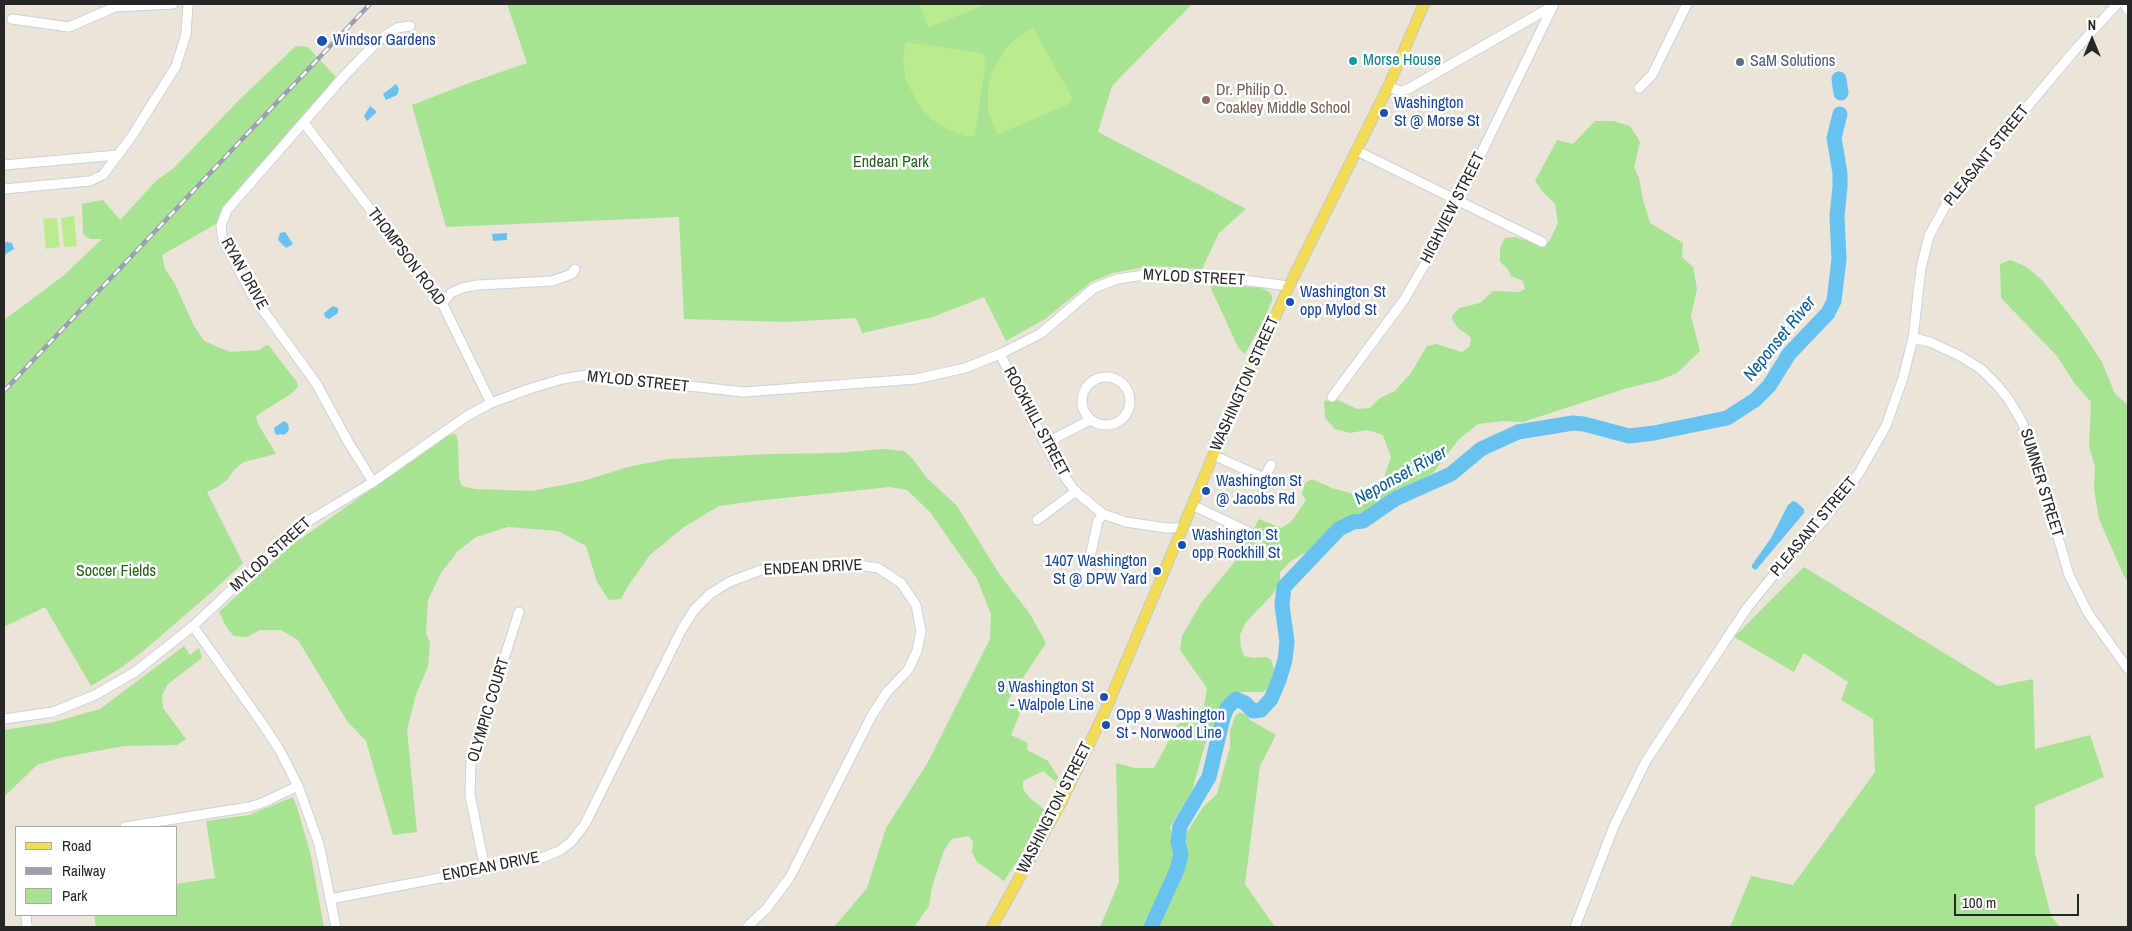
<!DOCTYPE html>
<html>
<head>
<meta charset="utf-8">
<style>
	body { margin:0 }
	#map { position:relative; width:2132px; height:931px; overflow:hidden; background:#ebe4d8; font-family:"Archivo Narrow",sans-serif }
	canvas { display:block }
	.frame { position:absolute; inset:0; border:5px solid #272727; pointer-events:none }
	.legend { position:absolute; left:15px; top:826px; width:162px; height:90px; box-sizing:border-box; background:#fff; border:1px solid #a9a9a9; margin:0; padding:6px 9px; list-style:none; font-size:15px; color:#272727 }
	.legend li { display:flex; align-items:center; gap:10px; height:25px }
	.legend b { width:25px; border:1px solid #a9a9a9 }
	.north { position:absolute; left:2067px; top:15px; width:50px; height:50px; -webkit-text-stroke:4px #fff; paint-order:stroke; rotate:0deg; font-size:14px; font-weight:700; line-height:20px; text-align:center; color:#272727 }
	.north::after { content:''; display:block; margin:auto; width:18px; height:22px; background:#272727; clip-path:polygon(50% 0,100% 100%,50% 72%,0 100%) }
	.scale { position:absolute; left:1954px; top:894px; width:125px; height:22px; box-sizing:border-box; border:2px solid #272727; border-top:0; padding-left:6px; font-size:15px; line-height:18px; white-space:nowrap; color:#272727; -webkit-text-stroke:4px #fff; paint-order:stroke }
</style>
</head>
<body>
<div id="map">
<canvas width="2132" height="931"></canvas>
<div class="frame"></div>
<ul class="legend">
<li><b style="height:6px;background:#f3dc55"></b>Road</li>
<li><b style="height:6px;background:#9b9db3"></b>Railway</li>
<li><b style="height:14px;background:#a7e393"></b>Park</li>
</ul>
<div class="north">N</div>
<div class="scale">100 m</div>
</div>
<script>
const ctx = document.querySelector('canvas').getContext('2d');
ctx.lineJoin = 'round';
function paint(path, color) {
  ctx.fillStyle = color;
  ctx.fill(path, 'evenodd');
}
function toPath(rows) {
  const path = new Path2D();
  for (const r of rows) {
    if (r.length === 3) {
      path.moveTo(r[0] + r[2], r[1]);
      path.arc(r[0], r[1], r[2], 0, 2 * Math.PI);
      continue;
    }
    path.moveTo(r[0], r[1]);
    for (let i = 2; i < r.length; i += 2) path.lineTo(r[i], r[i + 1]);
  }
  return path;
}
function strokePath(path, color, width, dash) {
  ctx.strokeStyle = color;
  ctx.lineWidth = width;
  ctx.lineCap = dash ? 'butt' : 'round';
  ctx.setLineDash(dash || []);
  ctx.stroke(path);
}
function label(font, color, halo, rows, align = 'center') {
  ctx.font = font + ' "Archivo Narrow",sans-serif';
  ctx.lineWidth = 5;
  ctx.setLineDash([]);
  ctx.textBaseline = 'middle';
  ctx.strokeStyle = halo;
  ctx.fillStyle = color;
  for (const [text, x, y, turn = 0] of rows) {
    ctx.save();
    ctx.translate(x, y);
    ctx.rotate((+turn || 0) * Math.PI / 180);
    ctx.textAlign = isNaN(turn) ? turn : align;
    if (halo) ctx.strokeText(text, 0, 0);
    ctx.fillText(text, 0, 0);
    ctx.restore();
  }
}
paint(toPath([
	[507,4,1192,4,1112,86,1098,132,1246,209,1219,233,1202,269,1151,266,1113,273,1091,282,1045,319,1006,341,984,297,933,317,862,333,856,318,785,322,684,319,679,217,446,227,412,105,469,83,527,63],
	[296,46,308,47,336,77,238,191,216,224,162,255,165,269,175,284,193,324,204,341,230,352,259,350,267,345,269,346,297,382,298,387,292,393,256,416,258,424,276,454,244,462,234,470,227,480,216,488,207,492,243,563,213,591,142,652,122,667,91,686,45,607,4,627,4,320,63,276,102,239,90,239,83,234,82,204,103,200,120,220,157,180,174,168,240,99],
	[1595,121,1613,121,1630,126,1640,142,1634,167,1639,178,1643,200,1650,223,1683,243,1682,257,1693,267,1697,289,1691,316,1700,351,1677,373,1660,380,1624,389,1523,422,1503,421,1478,424,1459,439,1433,473,1370,509,1344,521,1307,552,1291,561,1280,572,1280,581,1272,595,1246,622,1240,635,1241,648,1244,656,1253,658,1266,657,1271,660,1274,669,1271,686,1263,692,1236,692,1224,702,1205,744,1192,791,1170,827,1182,879,1186,858,1186,834,1203,807,1217,794,1230,747,1230,731,1235,716,1239,713,1246,714,1250,720,1276,735,1260,766,1245,884,1275,927,1100,927,1119,882,1116,763,1135,768,1154,768,1166,746,1173,728,1204,707,1207,688,1180,650,1182,636,1201,603,1240,555,1259,519,1281,528,1291,522,1306,500,1302,494,1305,483,1312,479,1332,488,1357,495,1382,483,1391,457,1383,435,1367,430,1350,433,1335,429,1325,418,1324,401,1336,399,1357,409,1370,408,1380,398,1395,391,1411,373,1427,346,1436,344,1462,352,1470,346,1471,338,1467,334,1459,329,1453,321,1452,316,1459,308,1480,303,1493,291,1519,292,1525,289,1523,281,1511,276,1508,269,1500,262,1500,248,1505,238,1515,237,1540,245,1549,242,1558,223,1555,204,1543,192,1535,181,1557,140,1573,144],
	[2010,260,2025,266,2042,280,2078,326,2102,362,2115,394,2128,405,2128,582,2123,574,2099,519,2094,489,2095,467,2089,446,2091,402,2075,384,2057,356,2001,298,2000,264],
	[1208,282,1261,288,1268,291,1272,295,1272,301,1262,323,1245,354,1238,347],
	[456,434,458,442,459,479,462,486,475,489,532,491,583,481,628,467,668,459,770,454,837,453,882,449,904,451,912,458,926,477,957,506,1000,575,1030,614,1046,643,1007,702,1021,711,1011,735,1028,743,1027,750,1048,761,1058,777,1056,782,1043,771,1023,781,1023,789,1030,798,1045,810,1029,843,1004,881,977,862,972,852,973,841,968,836,952,839,944,850,932,887,929,906,914,927,834,927,867,888,886,828,928,762,990,639,991,614,977,579,930,512,907,490,890,487,755,501,719,506,684,527,650,555,628,586,621,599,609,600,597,582,586,546,558,531,508,527,476,537,458,551,441,573,428,600,426,633,430,643,428,667,416,694,407,730,417,832,393,835,366,741,347,721,298,640,281,630,260,630,247,637,234,636,227,628,219,612,289,547,448,435],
	[1804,567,1998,686,2033,679,2035,749,2090,735,2104,777,2035,806,2035,853,2051,916,2060,927,1730,927,1751,876,1793,885,1875,772,1873,719,1841,700,1848,682,1804,653,1794,672,1734,637],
	[184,646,190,655,199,648,202,658,168,684,162,695,163,708,186,739,177,745,124,746,59,758,37,765,4,797,4,730,54,722,100,709],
	[293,797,297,807,311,856,324,927,96,927,94,915,176,915,176,884,215,878,206,821,249,815]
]), '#a7e393');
paint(toPath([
	[920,4,986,4,928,28],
	[1033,28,1072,97,1069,104,997,135,988,109,988,90,992,72,1005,49,1018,37],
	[906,42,982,53,986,60,975,136,965,136,947,129,931,119,918,104,905,78,903,58],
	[74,216,77,246,64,247,61,218],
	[57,218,60,247,46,249,43,219]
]), '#bceb8e');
paint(toPath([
	[396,84,399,89,397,95,386,100,383,94],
	[370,106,377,112,367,121,364,116],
	[285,232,293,244,286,248,278,240,280,233],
	[507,233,507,240,493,241,492,234],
	[7,242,12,243,14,249,4,255,4,243],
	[333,306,338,308,338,313,329,319,325,317,324,313],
	[284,421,288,424,289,430,284,435,281,434,277,435,275,433,274,428],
	[1793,501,1796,502,1804,509,1804,513,1756,570,1752,568,1752,565,1771,538,1788,505]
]), '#67c1f1');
strokePath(toPath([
	[1839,79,1841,93],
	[1151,927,1177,870,1181,854,1178,842,1180,826,1209,777,1223,718,1227,708,1236,699,1245,703,1253,711,1261,710,1271,699,1279,680,1285,660,1287,642,1282,605,1284,587,1339,529,1353,522,1363,521,1395,499,1451,474,1481,449,1518,432,1573,423,1584,424,1629,436,1654,433,1727,418,1755,400,1769,386,1789,354,1828,313,1834,301,1839,259,1837,216,1840,187,1840,173,1834,138,1840,114]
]), '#67c1f1', 15);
const minor = toPath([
	[2125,4,2128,10],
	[12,19,69,27,115,7,173,4],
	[1388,87,1401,91,1408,89,1553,6],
	[1639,88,1652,75,1687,4],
	[304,123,442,303,491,403],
	[1357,151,1542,242],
	[4,165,118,155],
	[4,189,90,181,103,175,132,136,176,66,186,34,188,4],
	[442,303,451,293,462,288,478,285,552,281,572,274,575,269],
	[1913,338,1930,342,1960,356,1981,369,1998,386,2009,400,2022,422,2032,448,2069,575,2088,613,2128,669],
	[1000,354,1055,463,1075,491,1103,514,1126,522,1166,528,1181,528],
	[1106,401,24],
	[1332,397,1404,300,1440,238,1553,6],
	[1046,443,1090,420],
	[1213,455,1264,478,1271,465],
	[373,482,347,440,316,383,252,295,223,240,221,226,227,210,345,75,380,39,397,28,410,26],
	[1192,505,1249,532],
	[1037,520,1076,491],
	[1078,583,1088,566,1098,521,1103,514],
	[193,626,264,726,279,749,298,786,319,844,336,927],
	[4,719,53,712,95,695,135,672,193,626,279,545,307,522,373,482,467,416,491,403,529,389,562,379,587,375,744,392,916,379,965,368,1000,354,1040,334,1094,288,1117,279,1158,273,1226,278,1289,286],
	[125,827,249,807,262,803,298,786],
	[485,869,470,795,471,762,519,612],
	[330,899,539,859,559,851,571,842,585,824,682,629,694,610,710,594,729,582,761,570,851,564,878,568,901,583,916,605,921,631,917,651,908,670,887,692,872,715,790,877,767,908,747,927],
	[26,915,27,927],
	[1575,927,1614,826,1646,761,1747,608,1772,577,1824,520,1859,473,1886,426,1903,378,1913,338,1921,268,1929,236,1948,201,2075,50,2117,4]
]);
const major = toPath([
	[992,927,1061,803,1106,709,1226,425,1289,286,1388,87,1424,4]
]);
strokePath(minor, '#ced0e1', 11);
strokePath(major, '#c7c7c7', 12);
strokePath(minor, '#fff', 9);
strokePath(major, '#f3dc55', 10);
const rail = toPath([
	[4,391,370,4]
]);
strokePath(rail, '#9b9db3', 4.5);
strokePath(rail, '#fff', 2.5, [8]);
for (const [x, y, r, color] of [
	[322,41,6,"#1a4fb4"],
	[1353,61,5,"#0f9aa8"],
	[1740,62,5,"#5c6f8a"],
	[1206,100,5,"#8d6e63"],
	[1384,113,5,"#1a4fb4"],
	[1290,302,5,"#1a4fb4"],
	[1206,491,5,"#1a4fb4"],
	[1182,545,5,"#1a4fb4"],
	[1157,571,5,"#1a4fb4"],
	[1104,697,5,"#1a4fb4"],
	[1106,725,5,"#1a4fb4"]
]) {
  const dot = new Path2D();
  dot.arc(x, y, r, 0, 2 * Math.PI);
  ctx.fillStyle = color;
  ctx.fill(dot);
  strokePath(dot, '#fff', 2);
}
label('16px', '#164399', '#fff', [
	["Windsor Gardens",333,41],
	["Washington",1394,104],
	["St @ Morse St",1394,122],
	["Washington St",1300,293],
	["opp Mylod St",1300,311],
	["Washington St",1216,482],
	["@ Jacobs Rd",1216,500],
	["Washington St",1192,536],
	["opp Rockhill St",1192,554],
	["1407 Washington",1147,562,"right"],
	["St @ DPW Yard",1147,580,"right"],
	["9 Washington St",1094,688,"right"],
	["- Walpole Line",1094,706,"right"],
	["Opp 9 Washington",1116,716],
	["St - Norwood Line",1116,734]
], 'left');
label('16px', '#0d838f', '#fff', [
	["Morse House",1363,61]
], 'left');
label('16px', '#4e5e75', '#fff', [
	["SaM Solutions",1750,62]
], 'left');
label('16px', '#785e54', '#fff', [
	["Dr. Philip O.",1216,91],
	["Coakley Middle School",1216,109]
], 'left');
label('16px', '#272727', '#fff', [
	["PLEASANT STREET",1987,156,-51],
	["HIGHVIEW STREET",1453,208,-63],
	["THOMPSON ROAD",406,257,53],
	["RYAN DRIVE",244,274,61],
	["MYLOD STREET",1194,278,3],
	["MYLOD STREET",638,382,6],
	["WASHINGTON STREET",1245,384,-66],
	["ROCKHILL STREET",1036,422,62],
	["SUMNER STREET",2041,483,73],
	["PLEASANT STREET",1814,527,-50],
	["MYLOD STREET",271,555,-42],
	["ENDEAN DRIVE",813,568,-3],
	["OLYMPIC COURT",489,710,-73],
	["WASHINGTON STREET",1055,808,-63],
	["ENDEAN DRIVE",491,867,-11]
]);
label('16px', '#216517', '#fff', [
	["Endean Park",891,163],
	["Soccer Fields",116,572]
]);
label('italic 18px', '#0a5c99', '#fff', [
	["Neponset River",1780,339,-51],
	["Neponset River",1401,476,-29]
]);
</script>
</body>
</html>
